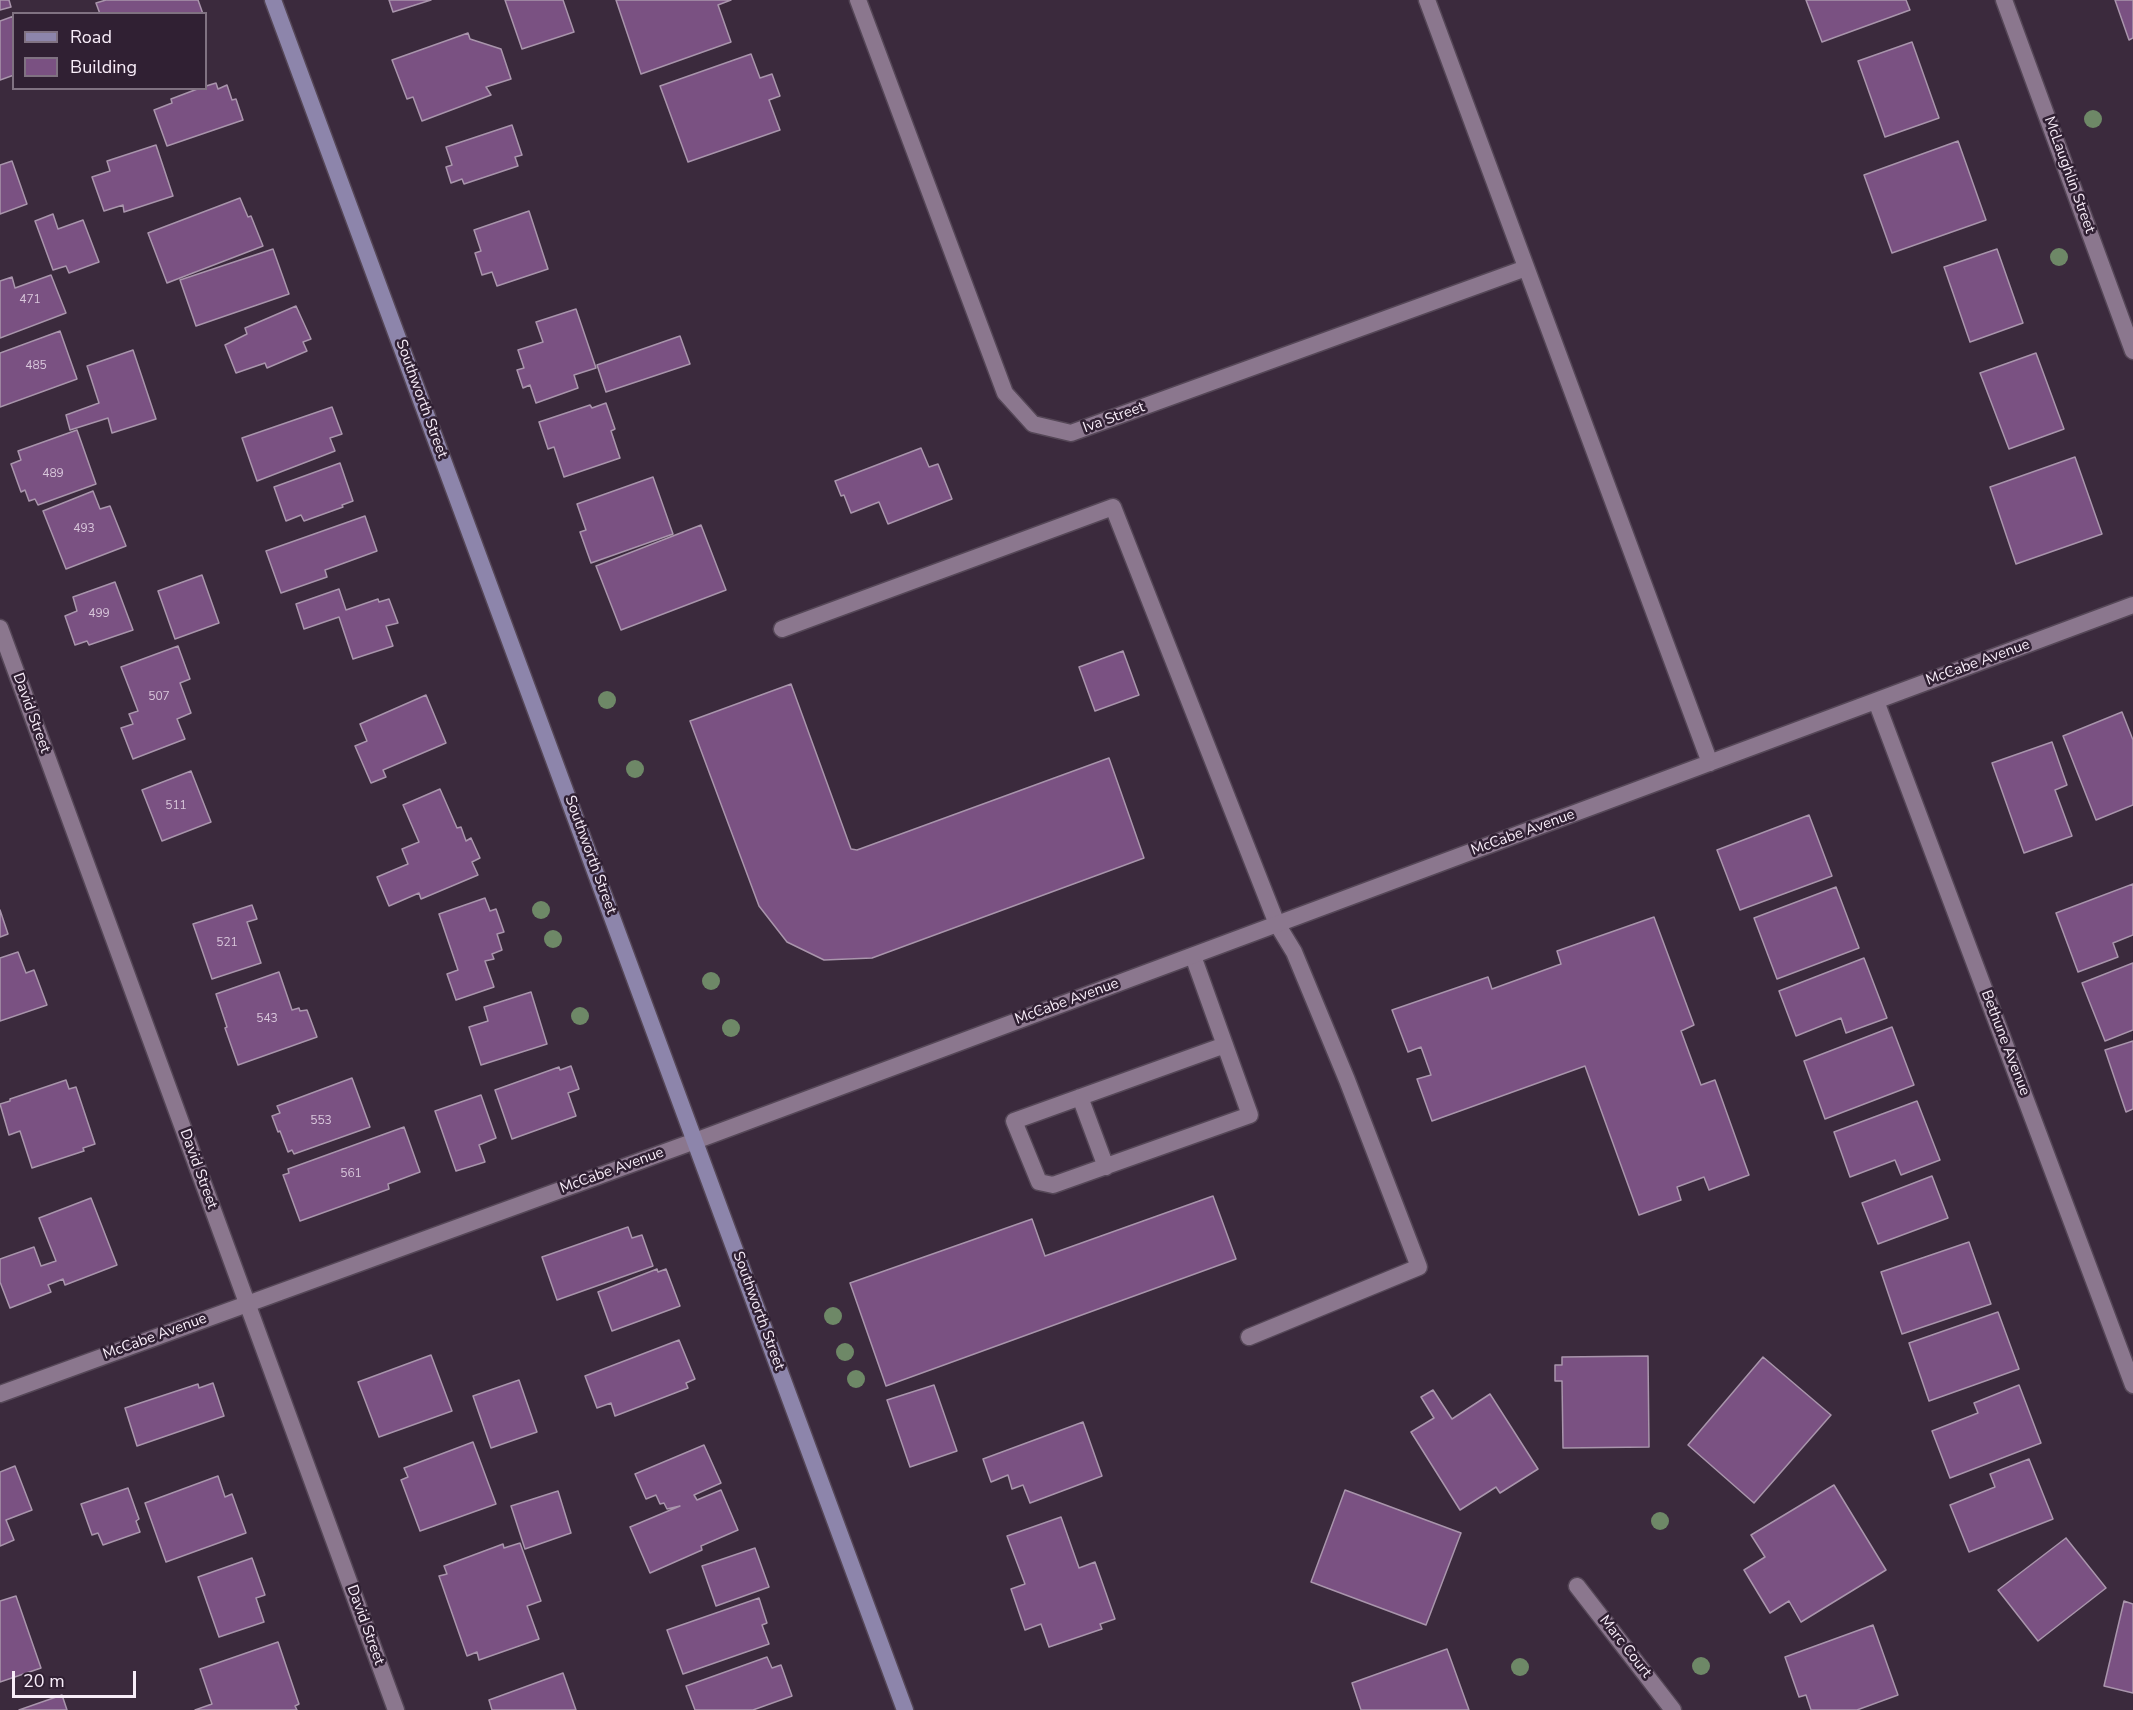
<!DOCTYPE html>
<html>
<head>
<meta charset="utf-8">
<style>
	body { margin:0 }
	#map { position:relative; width:2133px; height:1710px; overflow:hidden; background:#3b2a3d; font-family:"Nunito Sans",sans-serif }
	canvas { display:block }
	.legend { position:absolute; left:12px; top:12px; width:195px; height:78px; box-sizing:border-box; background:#302033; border:2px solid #807282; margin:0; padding:8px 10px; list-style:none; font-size:18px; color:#f8edf9 }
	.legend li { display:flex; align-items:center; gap:12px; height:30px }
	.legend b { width:30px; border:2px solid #807282 }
	.scale { position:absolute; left:12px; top:1671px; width:124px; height:27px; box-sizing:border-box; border:3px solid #f8edf9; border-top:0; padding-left:8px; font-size:18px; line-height:21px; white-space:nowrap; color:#f8edf9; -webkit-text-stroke:4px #302033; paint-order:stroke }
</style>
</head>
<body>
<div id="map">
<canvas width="2133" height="1710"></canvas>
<ul class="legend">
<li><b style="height:8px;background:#8d85ab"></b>Road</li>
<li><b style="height:16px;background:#7a5182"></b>Building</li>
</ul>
<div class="scale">20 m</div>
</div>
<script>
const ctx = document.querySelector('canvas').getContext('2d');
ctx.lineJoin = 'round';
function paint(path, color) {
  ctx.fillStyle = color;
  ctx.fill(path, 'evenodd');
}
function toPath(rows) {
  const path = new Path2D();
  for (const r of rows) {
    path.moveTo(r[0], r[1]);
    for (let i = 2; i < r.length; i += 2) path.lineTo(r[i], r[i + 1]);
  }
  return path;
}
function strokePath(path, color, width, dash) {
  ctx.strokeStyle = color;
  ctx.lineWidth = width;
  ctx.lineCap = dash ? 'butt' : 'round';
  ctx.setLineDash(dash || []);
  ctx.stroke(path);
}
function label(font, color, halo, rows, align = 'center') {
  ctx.font = font + ' "Nunito Sans",sans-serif';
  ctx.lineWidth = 5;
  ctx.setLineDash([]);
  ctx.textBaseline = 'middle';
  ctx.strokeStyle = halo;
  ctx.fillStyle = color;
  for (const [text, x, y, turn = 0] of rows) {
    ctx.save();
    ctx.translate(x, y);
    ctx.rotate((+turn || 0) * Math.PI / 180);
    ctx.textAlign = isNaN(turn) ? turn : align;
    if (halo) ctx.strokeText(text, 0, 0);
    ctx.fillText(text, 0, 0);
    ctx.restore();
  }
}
const building = toPath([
	[0,0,9,0,11,7,0,10,0,0],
	[106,0,198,0,203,14,100,14,96,3,106,0],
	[389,0,431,0,393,12,389,0],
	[505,0,563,0,574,32,522,49,505,0],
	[616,0,731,0,718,5,731,42,641,74,616,0],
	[1806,0,1906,0,1910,10,1822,42,1806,0],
	[2115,0,2133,0,2133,38,2129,40,2115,0],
	[14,16,14,75,0,80,0,21,14,16],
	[468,33,470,39,501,49,511,79,486,87,491,95,422,121,413,97,407,99,392,60,468,33],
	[1912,42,1939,118,1885,137,1858,61,1912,42],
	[751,54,760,78,772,74,780,96,769,100,780,130,688,162,660,86,751,54],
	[216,83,218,89,227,85,232,100,236,99,243,120,167,146,154,110,172,103,171,99,200,88,206,88,206,86,216,83],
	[512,125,522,155,515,157,518,166,464,184,462,179,451,183,446,167,452,165,446,147,512,125],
	[1958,141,1986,220,1892,253,1864,175,1958,141],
	[156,145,173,196,124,212,123,205,104,211,92,177,110,171,107,161,156,145],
	[12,161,27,204,0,214,0,165,12,161],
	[240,198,248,217,251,216,263,246,167,283,148,233,240,198],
	[529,211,548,269,497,286,492,272,482,275,475,253,481,251,474,230,529,211],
	[53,214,58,229,83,220,99,262,69,273,66,266,53,270,35,221,53,214],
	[273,249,289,294,196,326,180,280,273,249],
	[1997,249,2023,323,1970,342,1944,267,1997,249],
	[51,275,66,313,0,338,0,281,12,277,15,288,51,275],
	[296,306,311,339,303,342,307,351,267,368,265,363,236,373,225,345,247,334,245,328,296,306],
	[576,309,596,368,574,375,578,388,536,403,530,385,523,388,517,370,524,368,518,350,543,342,536,322,576,309],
	[60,331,77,379,0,407,0,353,60,331],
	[680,336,690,364,606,392,597,365,680,336],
	[133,350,156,419,112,433,108,418,70,430,66,415,99,403,87,366,133,350],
	[2036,353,2064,429,2009,449,1980,373,2036,353],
	[606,403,615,429,611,431,620,458,564,477,554,447,548,449,539,422,590,405,592,408,606,403],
	[332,407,342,434,330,438,335,451,257,481,242,438,332,407],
	[77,430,96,484,38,505,35,499,29,501,25,490,21,492,11,464,21,460,18,451,77,430],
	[921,448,929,467,938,464,952,499,888,524,879,502,851,513,844,495,841,496,835,481,921,448],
	[2075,457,2102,534,2016,564,1990,487,2075,457],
	[340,463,353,501,342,505,343,507,304,521,301,515,286,521,274,487,340,463],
	[653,477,673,534,591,563,580,532,586,530,577,504,653,477],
	[93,491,100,509,110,506,126,546,66,569,43,511,93,491],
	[365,516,377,551,325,570,327,577,281,593,266,551,365,516],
	[701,525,726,590,621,630,596,566,701,525],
	[202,575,219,623,175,639,158,591,202,575],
	[115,582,133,630,89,645,87,641,75,645,65,616,77,611,73,597,115,582],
	[339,589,346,610,378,599,379,602,389,599,398,623,386,626,393,646,353,659,339,617,304,629,296,604,339,589],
	[178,646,190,679,180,683,191,713,177,719,185,739,133,759,121,728,133,724,129,714,138,711,121,667,178,646],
	[1123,651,1139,695,1095,711,1079,667,1123,651],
	[791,684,851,849,857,850,1109,758,1144,858,872,958,824,960,787,942,759,906,690,721,791,684],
	[426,695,446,743,383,770,386,777,371,783,355,746,367,741,360,724,426,695],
	[2122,712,2133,740,2133,805,2096,820,2063,736,2122,712],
	[2052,742,2067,785,2055,790,2072,836,2024,853,1992,763,2052,742],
	[191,771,211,822,162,841,142,790,191,771],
	[440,789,457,828,461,827,466,841,471,838,480,858,472,862,478,875,421,899,419,893,389,906,377,877,408,864,402,849,419,842,403,805,440,789],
	[1809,815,1832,876,1740,910,1717,850,1809,815],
	[2133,884,2133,935,2113,943,2118,957,2078,972,2056,913,2133,884],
	[1836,887,1859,948,1777,979,1754,918,1836,887],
	[485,898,490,911,496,909,504,932,497,934,502,950,492,954,494,959,485,961,494,987,456,1000,447,974,458,970,439,914,485,898],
	[252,905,257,919,247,922,261,963,212,979,193,924,252,905],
	[0,910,8,934,0,937,0,910],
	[1654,917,1694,1025,1681,1031,1701,1085,1715,1080,1749,1175,1709,1190,1704,1177,1677,1187,1681,1200,1639,1215,1585,1066,1432,1121,1417,1079,1431,1075,1421,1047,1408,1052,1392,1010,1488,977,1492,989,1561,964,1557,951,1654,917],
	[18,952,26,973,34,970,47,1005,0,1021,0,958,18,952],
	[1864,958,1887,1018,1846,1033,1841,1018,1796,1036,1779,991,1864,958],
	[2133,963,2133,1030,2105,1041,2082,983,2133,963],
	[279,972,292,1010,299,1008,300,1011,307,1010,317,1037,238,1065,225,1028,227,1027,216,994,279,972],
	[531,992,547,1044,481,1065,469,1027,488,1021,484,1007,531,992],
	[1892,1027,1914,1085,1825,1119,1804,1061,1892,1027],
	[2133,1041,2133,1109,2126,1112,2105,1050,2133,1041],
	[571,1066,579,1089,568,1093,576,1116,512,1139,495,1090,559,1067,560,1070,571,1066],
	[352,1078,370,1127,294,1154,292,1150,288,1152,280,1131,278,1132,272,1116,280,1113,277,1106,352,1078],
	[66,1080,69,1089,76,1087,95,1144,83,1148,84,1151,32,1168,20,1131,9,1135,0,1104,10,1101,10,1099,66,1080],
	[481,1095,496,1138,479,1145,485,1162,456,1171,435,1111,481,1095],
	[1917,1101,1940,1160,1901,1175,1895,1160,1850,1177,1834,1132,1917,1101],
	[404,1127,420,1172,388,1184,389,1189,300,1221,283,1175,289,1173,288,1169,404,1127],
	[1932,1176,1948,1218,1878,1244,1862,1203,1932,1176],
	[1213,1196,1236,1259,886,1386,850,1283,1032,1219,1045,1256,1213,1196],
	[91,1198,117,1265,65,1285,63,1279,48,1285,51,1292,10,1308,0,1282,0,1259,34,1247,41,1266,56,1261,39,1218,91,1198],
	[628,1227,632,1238,642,1235,653,1266,557,1300,542,1257,628,1227],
	[1969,1242,1991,1304,1902,1334,1881,1272,1969,1242],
	[657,1269,658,1272,666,1269,680,1306,612,1331,598,1292,657,1269],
	[1998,1312,2019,1369,1929,1401,1909,1343,1998,1312],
	[679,1340,695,1379,686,1383,688,1388,615,1416,611,1403,597,1408,585,1376,679,1340],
	[431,1355,452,1411,379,1437,358,1382,431,1355],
	[1648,1356,1649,1447,1563,1448,1562,1381,1555,1381,1555,1365,1562,1365,1562,1357,1648,1356],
	[1763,1357,1831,1415,1754,1503,1688,1445,1763,1357],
	[519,1380,537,1432,491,1448,473,1396,519,1380],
	[213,1383,224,1416,137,1446,125,1408,198,1384,199,1388,213,1383],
	[934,1385,957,1451,910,1467,887,1400,934,1385],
	[2019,1385,2041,1443,1950,1478,1932,1431,1978,1413,1974,1403,2019,1385],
	[1433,1390,1452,1419,1490,1394,1538,1469,1500,1493,1496,1487,1460,1510,1411,1432,1434,1418,1421,1397,1433,1390],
	[1083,1422,1102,1476,1030,1503,1023,1485,1012,1489,1008,1475,991,1482,983,1459,1083,1422],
	[473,1442,496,1504,420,1531,401,1480,408,1477,404,1468,473,1442],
	[704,1445,721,1483,694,1495,697,1500,721,1490,738,1530,701,1546,702,1550,650,1573,630,1527,680,1506,667,1509,664,1503,660,1504,656,1495,646,1499,635,1474,704,1445],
	[2029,1459,2053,1519,1969,1552,1950,1505,1995,1487,1990,1474,2029,1459],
	[15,1466,32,1510,6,1520,14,1540,0,1546,0,1472,15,1466],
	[218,1476,225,1497,232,1494,246,1533,166,1562,145,1503,218,1476],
	[1834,1485,1886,1570,1801,1622,1789,1601,1770,1613,1744,1570,1765,1557,1751,1535,1834,1485],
	[128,1488,139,1519,136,1521,140,1532,103,1545,98,1533,92,1535,81,1504,128,1488],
	[1345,1490,1461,1533,1426,1625,1311,1582,1345,1490],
	[558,1491,571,1533,525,1549,511,1506,558,1491],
	[1061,1517,1079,1568,1095,1562,1115,1619,1100,1624,1102,1629,1049,1647,1041,1624,1025,1630,1011,1589,1025,1584,1007,1536,1061,1517],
	[2066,1538,2106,1588,2038,1641,1998,1590,2066,1538],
	[520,1543,541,1601,527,1606,539,1639,479,1660,477,1652,467,1656,439,1576,447,1574,444,1566,503,1544,504,1548,520,1543],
	[755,1548,769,1587,716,1606,702,1566,755,1548],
	[252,1558,265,1595,256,1598,264,1622,219,1637,198,1577,252,1558],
	[16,1596,41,1668,0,1682,0,1601,16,1596],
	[759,1598,767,1623,762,1625,769,1644,683,1674,667,1630,759,1598],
	[2124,1601,2133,1604,2133,1693,2104,1686,2124,1601],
	[1873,1625,1898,1695,1857,1710,1811,1710,1806,1695,1799,1697,1785,1657,1873,1625],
	[278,1642,299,1704,295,1706,297,1710,195,1710,212,1704,200,1669,278,1642],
	[1447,1649,1469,1710,1361,1710,1352,1683,1447,1649],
	[767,1657,772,1668,781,1665,792,1696,753,1710,695,1710,686,1686,767,1657],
	[563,1673,576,1710,492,1710,489,1700,563,1673],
	[62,1695,67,1710,19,1710,62,1695]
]);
paint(building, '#7a5182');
strokePath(building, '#a995ac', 1.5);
const service = toPath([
	[782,629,1113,507,1277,924,1294,952,1347,1080,1419,1267,1249,1337],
	[1193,956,1250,1115,1053,1185,1039,1182,1014,1121,1225,1045],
	[1080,1097,1106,1167]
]);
const minor = toPath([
	[858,0,1005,393,1033,424,1071,433,1526,268],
	[1427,0,1710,763],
	[2004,0,2133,351],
	[0,628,396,1710],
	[1876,701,2133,1385],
	[0,1394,695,1141,2133,605],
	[1577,1586,1673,1710]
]);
const secondary = toPath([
	[273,0,905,1710]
]);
strokePath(service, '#554757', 19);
strokePath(minor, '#554757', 19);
strokePath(secondary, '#554757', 19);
strokePath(service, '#8b778e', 16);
strokePath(minor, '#8b778e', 16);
strokePath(secondary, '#8d85ab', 16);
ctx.fillStyle = '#6e8867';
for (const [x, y] of [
	[2093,119],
	[2059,257],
	[607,700],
	[635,769],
	[541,910],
	[553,939],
	[711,981],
	[580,1016],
	[731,1028],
	[833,1316],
	[845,1352],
	[856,1379],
	[1660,1521],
	[1701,1666],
	[1520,1667]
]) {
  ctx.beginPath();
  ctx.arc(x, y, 9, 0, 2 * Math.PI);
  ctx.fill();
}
label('12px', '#d8c6db', null, [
	["471",30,300],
	["485",36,366],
	["489",53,474],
	["493",84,529],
	["499",99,614],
	["507",159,697],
	["511",176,806],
	["521",227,943],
	["543",267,1019],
	["553",321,1121],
	["561",351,1174]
]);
label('15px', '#f8edf9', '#302033', [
	["McLaughlin Street",2069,175,70],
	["Southworth Street",421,399,70],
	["Iva Street",1114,418,-20],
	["McCabe Avenue",1978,663,-20],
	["David Street",31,713,70],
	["McCabe Avenue",1523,833,-20],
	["Southworth Street",590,855,70],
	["McCabe Avenue",1067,1002,-20],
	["Bethune Avenue",2005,1043,69],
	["David Street",198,1169,70],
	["McCabe Avenue",612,1171,-20],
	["Southworth Street",758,1311,70],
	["McCabe Avenue",155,1337,-20],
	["David Street",365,1625,70],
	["Marc Court",1625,1647,52]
]);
</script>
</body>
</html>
